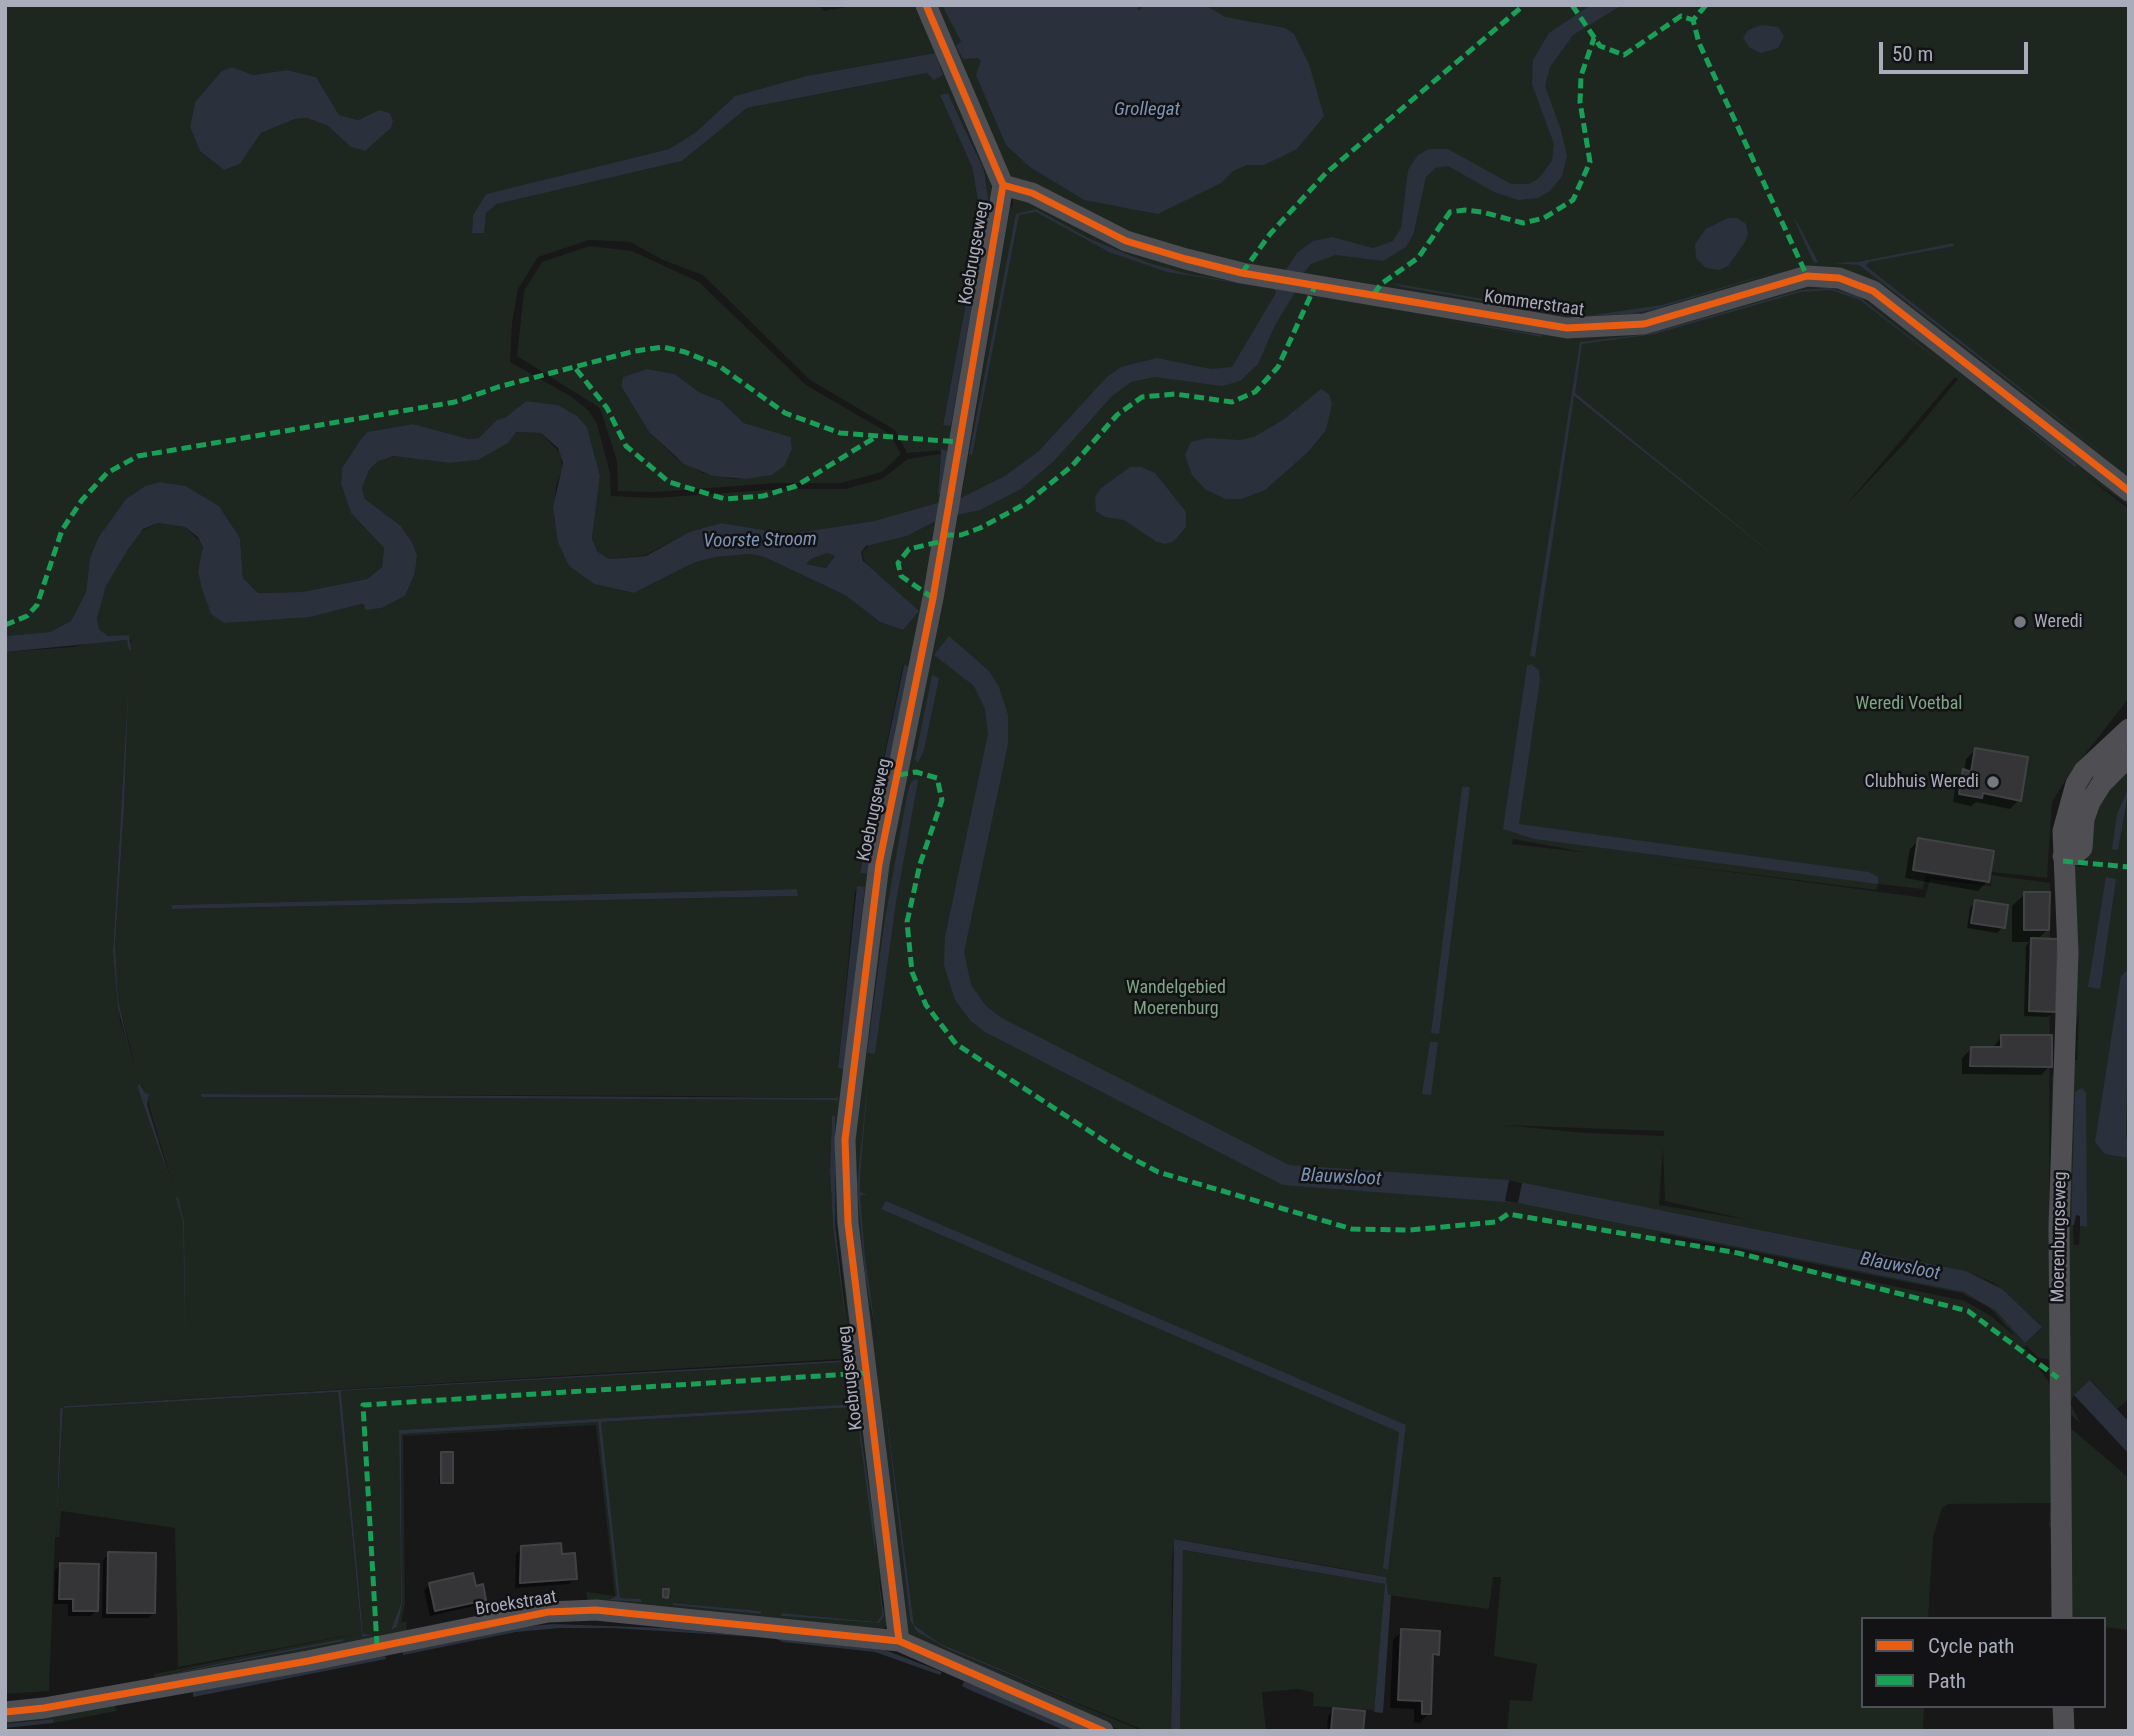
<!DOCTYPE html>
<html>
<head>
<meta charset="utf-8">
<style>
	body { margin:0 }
	#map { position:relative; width:2134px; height:1736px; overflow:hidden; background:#181819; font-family:"Roboto Condensed",sans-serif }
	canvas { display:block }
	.frame { position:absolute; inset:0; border:7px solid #a8acbb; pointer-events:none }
	.legend { position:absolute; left:1861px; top:1617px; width:245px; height:91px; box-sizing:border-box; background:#131215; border:2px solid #4f5057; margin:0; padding:9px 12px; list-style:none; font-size:21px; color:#a8acbb }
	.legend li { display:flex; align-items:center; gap:14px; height:35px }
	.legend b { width:35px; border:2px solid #4f5057 }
	.scale { position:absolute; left:1879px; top:42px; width:149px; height:32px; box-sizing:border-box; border:4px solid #a8acbb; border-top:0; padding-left:9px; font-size:21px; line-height:24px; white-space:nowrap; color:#a8acbb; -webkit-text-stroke:5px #131215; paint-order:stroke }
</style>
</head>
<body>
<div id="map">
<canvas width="2134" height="1736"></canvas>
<div class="frame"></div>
<ul class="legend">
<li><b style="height:9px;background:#e95d12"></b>Cycle path</li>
<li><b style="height:9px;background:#1a9f57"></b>Path</li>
</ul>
<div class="scale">50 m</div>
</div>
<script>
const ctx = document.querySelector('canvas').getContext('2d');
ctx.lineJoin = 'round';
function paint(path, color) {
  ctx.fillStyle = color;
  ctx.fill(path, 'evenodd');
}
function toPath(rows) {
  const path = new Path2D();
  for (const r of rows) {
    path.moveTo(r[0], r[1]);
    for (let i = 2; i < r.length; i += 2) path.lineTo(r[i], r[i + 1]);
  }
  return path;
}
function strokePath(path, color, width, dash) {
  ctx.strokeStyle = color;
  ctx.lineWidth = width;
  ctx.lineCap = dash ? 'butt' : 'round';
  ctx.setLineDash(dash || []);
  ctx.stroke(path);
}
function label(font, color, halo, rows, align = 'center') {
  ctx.font = font + ' "Roboto Condensed",sans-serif';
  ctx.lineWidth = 5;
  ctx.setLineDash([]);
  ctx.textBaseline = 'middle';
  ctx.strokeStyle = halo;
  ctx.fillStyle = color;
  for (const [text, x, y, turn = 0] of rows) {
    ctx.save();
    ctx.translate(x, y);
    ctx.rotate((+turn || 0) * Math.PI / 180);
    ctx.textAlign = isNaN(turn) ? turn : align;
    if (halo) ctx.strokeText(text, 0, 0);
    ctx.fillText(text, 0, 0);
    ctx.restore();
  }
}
paint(toPath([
	[5,5,819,5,824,11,856,5,917,5,984,156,992,189,991,224,944,501,874,521,789,534,721,523,689,532,646,555,609,559,597,551,592,537,600,476,587,427,577,416,558,405,526,401,506,417,497,420,479,438,469,439,413,424,367,432,361,439,342,468,341,484,351,513,384,548,382,567,367,579,302,592,258,593,243,578,240,538,219,506,186,486,160,482,145,486,126,499,98,538,90,558,86,592,71,621,50,632,5,636],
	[934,53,943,75,934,79,927,73,747,108,682,161,497,204,486,213,483,233,472,233,473,215,486,194,669,149,696,132,735,96,806,76],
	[232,67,253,75,287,70,316,77,339,115,358,120,379,110,390,113,393,121,391,128,364,151,351,146,328,126,307,118,295,119,261,133,240,164,224,170,200,151,190,127,195,102,222,72],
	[948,93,984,170,989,204,950,426,943,424,977,244,979,207,972,167,941,95],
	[589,240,630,242,663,260,703,275,810,380,895,430,907,453,946,450,944,491,938,494,940,454,908,459,882,479,845,489,782,489,655,498,611,496,610,473,597,424,589,411,572,397,510,362,512,323,518,289,538,257],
	[931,5,2129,5,2129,506,2084,474,2129,509,2129,698,2068,776,2052,802,2047,878,1992,872,1991,875,2050,883,2049,1275,2052,1075,2059,1076,2052,1360,2039,1358,2027,1346,2024,1347,2048,1381,2051,1390,2053,1531,2049,1526,2051,1503,1948,1504,1942,1508,1933,1537,1928,1619,1863,1619,1863,1706,1924,1706,1923,1731,1507,1731,1510,1700,1532,1701,1537,1664,1494,1656,1501,1577,1493,1577,1489,1609,1387,1595,1386,1577,1362,1572,1175,1539,1172,1557,1171,1731,1146,1731,939,1643,914,1625,880,1362,909,1611,910,1620,917,1632,948,1649,1142,1731,1122,1731,933,1649,909,1635,858,1249,853,1132,880,904,956,528,1010,208,1013,205,1012,189],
	[1955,377,1958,379,1904,444,1846,505],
	[1573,387,1574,393,1658,460,1573,396,1535,656],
	[1513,839,1589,853,1590,853,1512,844],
	[1648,861,1876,890,1878,884,1923,889,1926,875,1990,884,1992,877,1991,886,1930,879,1925,898],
	[1503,1125,1664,1131,1664,1136,1587,1133],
	[1663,1148,1665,1201,1749,1220,1659,1205],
	[1660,1210,1966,1271,1994,1283,2042,1327,2003,1317,1989,1305,1964,1292],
	[1659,1233,1961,1293,1990,1308,2016,1337,1991,1316,1965,1301,1660,1237],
	[863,1247,877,1339,872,1319],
	[590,246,632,251,699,282,806,385,890,434,901,454,882,472,841,483,776,483,655,492,618,491,617,461,600,408,517,356,524,291,542,262],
	[647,369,675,374,699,392,721,401,744,423,791,437,792,449,785,465,745,479,734,479,703,473,675,457,649,432,621,386,623,377],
	[516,432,541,433,560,453,562,469,556,486,554,520,569,566,594,584,634,593,693,563,716,557,751,554,764,557,845,595,880,622,903,630,918,611,865,563,862,552,871,543,907,536,942,518,843,1098,887,1626,881,1630,588,1603,586,1592,615,1596,596,1425,403,1436,405,1603,401,1623,406,1621,407,1633,155,1683,154,1674,360,1633,178,1667,175,1528,61,1511,59,1537,55,1537,49,1691,5,1694,5,652,73,647,95,642,127,640,129,644,132,640,108,636,99,629,97,618,101,601,106,586,139,532,158,523,185,527,201,542,203,550,198,570,211,614,269,619,293,618,361,604,367,609,382,608,405,596,415,573,417,555,413,544,401,526,365,499,362,488,369,470,377,462,393,456,449,463,478,460,507,443],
	[903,665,909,666,867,874,860,873],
	[129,673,124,808,115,945,118,999,134,1064,120,1021,113,951],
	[865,887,850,1019,838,1068,855,891],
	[796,889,797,896,172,909,171,905],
	[141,1084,148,1102,173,1188,137,1086],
	[202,1094,686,1096,836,1098,836,1102,835,1100,202,1097],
	[832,1116,835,1213,849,1331,833,1227,830,1169],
	[854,1358,856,1369,851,1370,849,1362,341,1391,363,1635,373,1635,362,1637,338,1392,63,1408,56,1535,60,1418,62,1407,65,1406],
	[854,1385,856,1385,877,1559,857,1407,600,1422,620,1598,641,1599,608,1599,617,1596,598,1422,401,1434,402,1604,395,1629,392,1629,401,1605,399,1430,854,1404],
	[879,1574,884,1605,882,1619,878,1623,782,1616,782,1613,877,1622,882,1615],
	[673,1603,761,1611,761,1613,674,1605],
	[343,1640,288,1652,158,1676,211,1665],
	[827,553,835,556,826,568,806,564,811,559],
	[2129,768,2129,1399,2117,1409,2091,1380,2074,1395,2070,1403,2081,1424,2067,1411,2064,1240,2072,1061,2077,1060,2079,1010,2073,1046,2074,866,2086,867,2089,809],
	[2072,1188,2087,1227,2080,1226,2079,1245,2074,1245],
	[2067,1425,2129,1478,2129,1630,2104,1627,2104,1619,2067,1619],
	[1182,1550,1386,1584,1374,1710,1313,1706,1314,1693,1299,1689,1262,1692,1266,1731,1180,1731],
	[113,1703,117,1711,53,1723,53,1719,5,1724,5,1718]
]), '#1e2620');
paint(toPath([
	[942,5,1138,5,1137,10,1141,10,1142,5,1205,5,1225,17,1285,28,1294,34,1309,64,1324,116,1297,149,1264,165,1247,165,1233,171,1221,183,1158,214,1084,200,1030,167,1006,145,976,75,981,61,978,58,963,59,956,46,961,41],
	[1591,5,1622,5,1573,35,1550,67,1545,86,1561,130,1567,156,1562,176,1550,191,1538,198,1518,200,1494,192,1448,166,1435,168,1426,177,1413,235,1406,247,1383,261,1336,255,1311,264,1301,276,1299,286,1275,325,1258,364,1240,381,1222,386,1155,377,1131,382,1112,396,1054,461,1021,489,980,510,942,518,907,536,866,546,861,552,863,561,919,611,903,630,880,622,845,595,764,557,751,554,716,557,693,563,634,593,594,584,569,566,558,542,553,508,563,463,558,448,541,433,516,432,508,443,478,460,449,463,393,456,377,462,369,470,362,488,365,499,401,526,413,544,417,555,415,573,405,596,382,608,365,610,364,605,361,604,310,617,224,623,211,614,202,589,198,571,203,547,198,537,185,527,158,523,143,529,129,548,106,586,97,618,99,629,108,636,129,635,131,650,129,650,127,640,5,652,5,636,50,632,71,621,86,592,90,558,98,538,126,499,145,486,160,482,186,486,219,506,240,538,243,578,258,593,302,592,367,579,382,567,384,548,351,513,341,484,342,468,361,439,367,432,413,424,469,439,479,438,497,420,506,417,526,401,558,405,577,416,587,427,600,476,592,538,597,551,609,559,646,556,689,532,721,523,789,534,874,521,944,501,957,500,1005,476,1039,451,1106,378,1121,367,1157,358,1211,369,1232,367,1276,293,1274,289,1167,272,1109,252,1036,212,1019,215,972,455,969,455,1016,214,1036,209,1090,239,1149,263,1192,275,1274,288,1297,253,1313,241,1332,237,1373,248,1393,241,1401,228,1408,170,1418,155,1429,149,1448,149,1511,184,1529,184,1539,178,1552,161,1554,144,1532,84,1533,60,1549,33],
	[827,553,835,556,826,568,806,564,811,559],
	[1762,25,1778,27,1784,36,1778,48,1761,53,1750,48,1743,38,1748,30],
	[935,53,943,75,934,80,927,73,747,108,682,161,497,204,486,213,484,233,472,233,473,215,486,194,669,149,696,132,735,96,806,76],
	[232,67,253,75,287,70,316,77,339,115,358,120,379,110,390,113,393,121,391,128,365,151,351,147,328,126,307,118,295,119,261,133,240,164,224,170,200,151,190,127,195,102,222,71],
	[948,93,984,170,989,204,951,426,943,425,977,244,979,207,972,167,940,95],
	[1793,217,1798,224,1818,262,1814,263],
	[1728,218,1737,218,1746,224,1748,234,1745,242,1728,266,1719,270,1706,268,1696,258,1695,244,1706,229],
	[1954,243,1954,246,1869,262,1866,266,2129,474,1859,265,1832,263,1858,262],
	[1792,267,1656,309,1631,314,1586,316,1662,305],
	[1392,283,1574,315,1574,317,1403,287],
	[1829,288,1858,296,1956,374,1860,300,1831,290,1801,292,1655,334,1582,344,1575,393,1796,573,1574,396,1535,657,1530,656,1580,342,1648,334,1801,290],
	[1440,319,1542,335,1542,337],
	[647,369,675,374,699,392,721,401,744,423,791,437,792,449,785,465,772,475,745,479,713,476,684,464,649,432,621,386,623,377],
	[1972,383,2009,413,2077,465,2075,467],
	[1321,389,1329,394,1332,404,1326,430,1308,452,1265,490,1241,499,1226,499,1206,490,1192,475,1185,455,1191,442,1207,438,1240,440,1254,437,1283,420],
	[941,449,948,451,944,492,938,494],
	[1130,467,1141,467,1155,473,1186,512,1186,527,1174,541,1165,544,1157,542,1124,520,1105,517,1096,511,1095,497,1100,489],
	[949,636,989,671,999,687,1008,715,1008,744,964,952,971,985,986,1006,1000,1017,1289,1165,1509,1180,1966,1271,2002,1289,2042,1327,2025,1343,1996,1311,1964,1292,1518,1203,1283,1185,985,1032,971,1021,955,1000,944,965,945,937,988,734,985,709,974,686,934,655],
	[1531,664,1539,670,1540,680,1519,824,1869,872,1878,877,1878,884,1534,839,1503,829,1527,666],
	[904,665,909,666,867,874,860,873],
	[129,673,124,808,115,945,118,999,133,1065,118,1008,113,951],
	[932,675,939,678,924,750,918,763,915,759],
	[916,779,918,781,896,902,875,1054,867,1053,884,925,907,795,911,782],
	[1462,787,1470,787,1439,1034,1431,1033],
	[2129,787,2118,850,2112,849,2117,814],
	[2106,877,2116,879,2100,989,2088,987],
	[857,886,865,887,844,1069,838,1068],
	[797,889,798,896,172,909,171,905],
	[2129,969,2126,1132,2129,1158,2105,1154,2095,1142,2121,976],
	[1430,1042,1438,1042,1431,1095,1422,1094],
	[869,1069,860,1176,860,1192,867,1195,860,1195,865,1257,877,1340,865,1275,857,1186],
	[140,1084,145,1093,149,1094,147,1104,173,1189,137,1086],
	[2082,1088,2086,1093,2087,1227,2080,1226,2080,1216,2076,1215,2074,1225,2071,1225,2075,1092],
	[201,1094,836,1098,838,1097,836,1103,835,1100,202,1097],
	[832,1116,835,1116,835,1222,847,1331,833,1227,830,1169],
	[176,1197,178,1197,184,1222,186,1370,183,1222],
	[886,1201,1406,1425,1388,1570,1383,1568,1399,1432,881,1209],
	[849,1360,849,1362,341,1391,363,1634,373,1635,362,1637,338,1392,63,1408,56,1536,60,1418,60,1409,65,1406],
	[880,1362,914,1625,939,1643,1146,1731,948,1649,917,1632,910,1620,909,1611],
	[2090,1380,2129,1422,2129,1454,2074,1395],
	[854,1384,874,1524,876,1559,856,1407,601,1422,620,1598,641,1599,641,1602,608,1600,617,1596,598,1422,401,1434,402,1604,397,1627,391,1630,401,1604,399,1430,854,1404],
	[1174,1539,1386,1577,1388,1595,1391,1595,1383,1713,1374,1712,1385,1584,1183,1550,1180,1731,1171,1731],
	[878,1574,884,1616,879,1623,781,1616,782,1613,877,1622,882,1615],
	[673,1603,761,1611,761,1614,673,1605],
	[552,1624,663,1628,757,1637,612,1628,560,1628,516,1632,403,1655,403,1651,514,1628],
	[774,1638,885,1650,942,1672,940,1675,875,1652,783,1642],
	[343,1639,343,1641,158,1677,211,1665],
	[385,1656,386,1659,193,1697,193,1692],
	[964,1681,1079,1731,1066,1731,970,1690,962,1686],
	[53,1719,53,1723,5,1728,5,1724]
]), '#2a313c');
paint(toPath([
	[1509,1180,1522,1183,1518,1203,1505,1201]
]), '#181819');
paint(toPath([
	[1975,750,2019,800,2010,809,1976,802,1971,806,1953,802,1956,782,1964,774,1966,759],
	[1919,840,1987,882,1978,891,1905,878,1910,849],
	[2025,894,2048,929,2037,940,2054,1011,2048,1017,2024,1016,2026,946,2029,942,2012,942,2012,906],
	[1976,902,2003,927,1997,933,1967,928,1970,908],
	[2001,1037,2050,1066,2041,1075,1962,1074,1962,1058,1971,1049,1992,1049],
	[442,1454,451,1482,449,1484,439,1484],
	[522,1548,560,1556,575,1579,569,1584,515,1588,516,1554],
	[109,1554,154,1613,148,1618,102,1618,103,1560],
	[61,1565,96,1611,91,1616,68,1616,68,1604,54,1604,55,1570],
	[430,1585,474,1588,484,1599,479,1605,430,1616,424,1590],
	[1402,1631,1437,1654,1431,1660,1429,1713,1420,1723,1414,1722,1414,1709,1390,1708,1393,1640],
	[1334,1710,1361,1731,1327,1731,1328,1716]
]), '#0007');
const building = toPath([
	[1975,748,2028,757,2021,801,1983,793,1982,798,1959,794,1963,769,1971,772,1975,748],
	[1918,838,1994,851,1989,882,1913,870,1918,838],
	[2024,892,2050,892,2049,930,2024,930,2024,892],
	[1975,900,2008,905,2005,928,1971,923,1975,900],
	[2031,938,2058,939,2056,1012,2029,1011,2031,938],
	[2001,1035,2052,1035,2052,1067,1970,1066,1971,1047,2001,1047,2001,1035],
	[441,1452,453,1452,453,1483,441,1483,441,1452],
	[561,1543,562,1554,575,1553,577,1579,520,1583,521,1546,561,1543],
	[108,1552,156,1553,155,1613,107,1613,108,1552],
	[60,1563,99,1564,98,1611,73,1611,73,1599,59,1599,60,1563],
	[473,1573,476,1586,483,1584,486,1600,435,1611,429,1583,473,1573],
	[663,1589,669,1589,668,1598,663,1597,663,1589],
	[1401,1629,1440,1631,1439,1655,1433,1654,1431,1714,1422,1714,1422,1701,1398,1700,1401,1629],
	[1333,1708,1365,1711,1363,1731,1331,1731,1333,1708]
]);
paint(building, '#353537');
strokePath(building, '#414245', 2);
strokePath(toPath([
	[1003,185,1032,193,1126,241,1186,259,1242,273,1567,328,1644,324,1807,276,1839,278,1873,291,2129,491],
	[2063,856,2074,855,2082,848,2084,819,2090,802,2102,783,2129,756],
	[2062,1619,2059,1227,2068,952,2063,831,2076,784,2084,771,2129,729],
	[899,1641,848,1223,845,1140,879,864,933,598,1003,185,926,5],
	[2063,1706,2064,1731],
	[5,1712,44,1708,308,1661,548,1612,596,1610,899,1641,1103,1731]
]), '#4e4e53', 21);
strokePath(toPath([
	[1572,5,1600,46,1624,55,1681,16,1693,20],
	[1706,5,1693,20,1699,43,1807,276],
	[1242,273,1270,234,1326,173,1524,5],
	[1374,294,1381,284,1418,258,1450,212,1465,210,1482,212,1523,223,1544,218,1573,200,1590,162,1580,102,1581,76,1594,38],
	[576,369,607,408,626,446,669,482,725,499,763,496,796,486,874,438],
	[944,535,961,535,980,528,1025,504,1072,466,1117,415,1142,397,1175,394,1232,402,1255,392,1278,367,1316,284],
	[933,598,901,576,898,563,909,549,943,541],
	[5,625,27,616,37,605,62,530,82,500,107,473,138,456,455,402,498,387,635,351,663,347,685,352,719,366,785,413,840,433,959,442],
	[898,775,916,772,937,778,942,800,920,864,907,922,912,972,926,1005,956,1044,1126,1155,1158,1172,1352,1229,1410,1230,1496,1222,1508,1214,1738,1253,1968,1311,2058,1378],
	[2063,861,2129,867],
	[377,1646,363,1405,866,1373]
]), '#1a9f57', 5, [10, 5]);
strokePath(toPath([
	[1003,185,1032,193,1126,241,1186,259,1242,273,1567,328,1644,324,1807,276,1839,278,1873,291,2129,491],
	[899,1641,848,1223,845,1140,879,864,933,598,1003,185,926,5],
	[5,1712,44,1708,308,1661,548,1612,596,1610,899,1641,1103,1731]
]), '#e95d12', 7);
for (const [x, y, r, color] of [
	[2020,622,7,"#767882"],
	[1993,782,7,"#767882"]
]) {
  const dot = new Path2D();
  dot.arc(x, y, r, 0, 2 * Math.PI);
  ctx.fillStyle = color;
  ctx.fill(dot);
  strokePath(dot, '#131215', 2.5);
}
label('18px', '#a8acbb', '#131215', [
	["Koebrugseweg",975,253,-80],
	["Kommerstraat",1534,304,8],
	["Koebrugseweg",875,810,-78],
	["Moerenburgseweg",2060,1237,-89],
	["Koebrugseweg",851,1378,-97],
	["Broekstraat",516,1604,-9]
]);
label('18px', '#a8acbb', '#131215', [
	["Weredi",2034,622],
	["Clubhuis Weredi",1979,782,"right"]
], 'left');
label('18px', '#7ea786', '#131215', [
	["Weredi Voetbal",1909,704],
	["Wandelgebied",1176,988],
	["Moerenburg",1176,1009]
]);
label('italic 19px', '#7d95b8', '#131215', [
	["Grollegat",1147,110],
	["Voorste Stroom",760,541,-1],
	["Blauwsloot",1341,1178,3],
	["Blauwsloot",1900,1267,11]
]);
</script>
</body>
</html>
